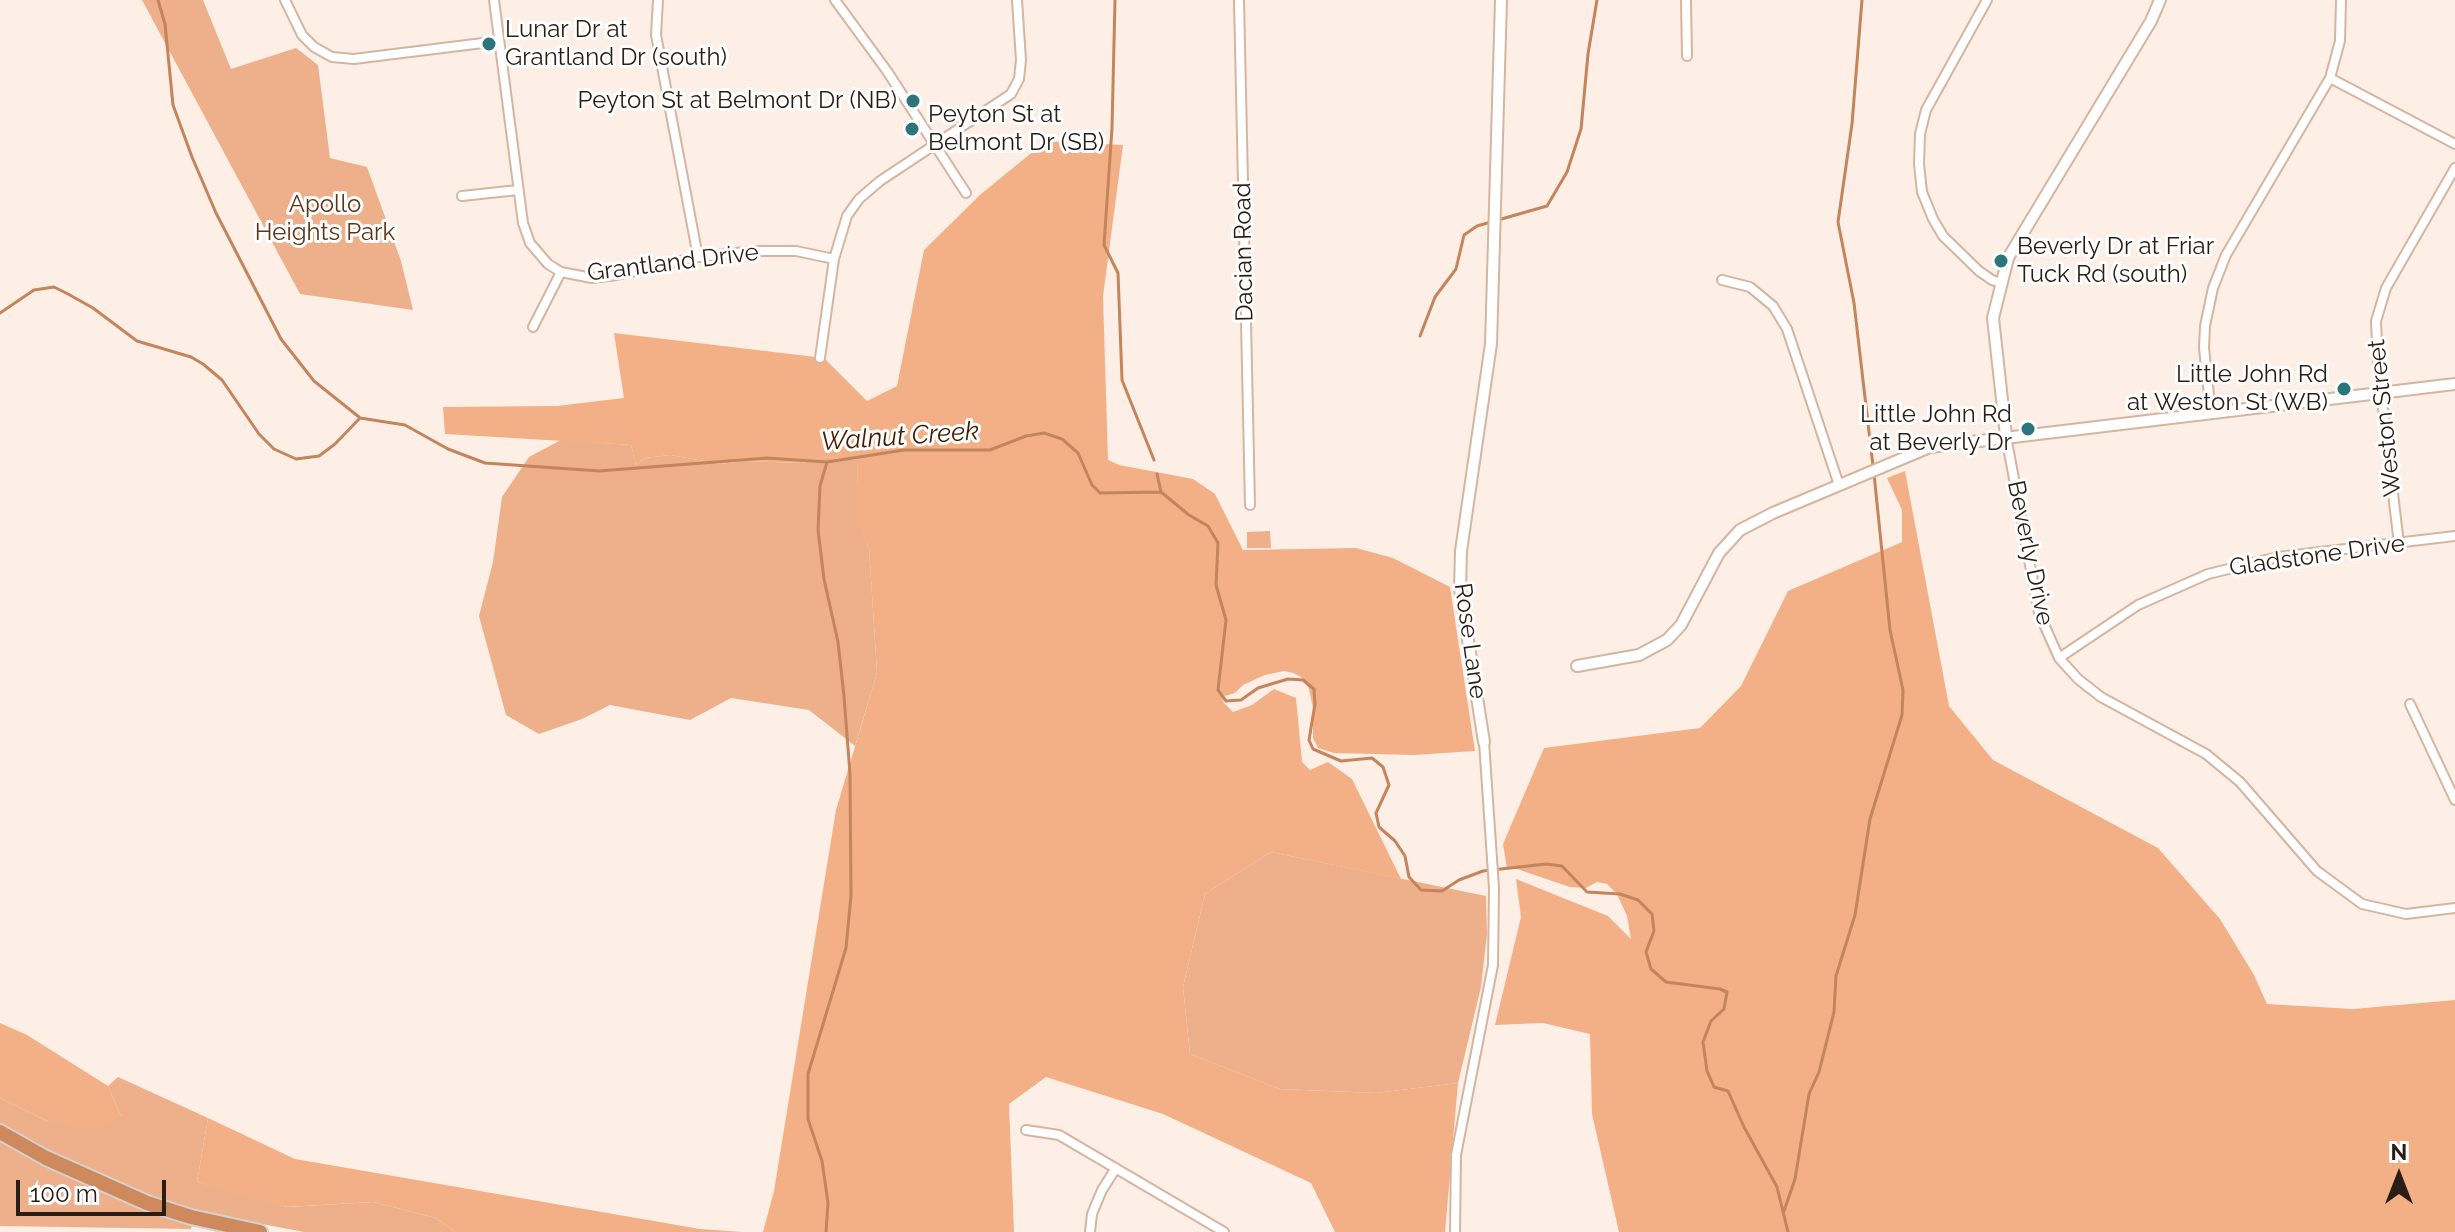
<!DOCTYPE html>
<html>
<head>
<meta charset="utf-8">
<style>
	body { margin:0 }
	#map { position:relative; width:2455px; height:1232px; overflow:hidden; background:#fdefe6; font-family:Raleway,sans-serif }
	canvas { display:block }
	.north { position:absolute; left:2359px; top:1136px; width:80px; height:80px; -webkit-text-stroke:6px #fff; paint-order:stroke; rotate:0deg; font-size:22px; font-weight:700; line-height:32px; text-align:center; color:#2a1d15 }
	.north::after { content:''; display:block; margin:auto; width:28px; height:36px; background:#2a1d15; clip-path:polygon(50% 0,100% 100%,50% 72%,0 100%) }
	.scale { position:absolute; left:16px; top:1180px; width:150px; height:36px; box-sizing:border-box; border:4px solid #2a1d15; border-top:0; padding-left:10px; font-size:24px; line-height:28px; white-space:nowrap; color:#2a1d15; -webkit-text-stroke:6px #fff; paint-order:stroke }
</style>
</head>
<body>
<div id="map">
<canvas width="2455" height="1232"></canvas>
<div class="north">N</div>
<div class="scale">100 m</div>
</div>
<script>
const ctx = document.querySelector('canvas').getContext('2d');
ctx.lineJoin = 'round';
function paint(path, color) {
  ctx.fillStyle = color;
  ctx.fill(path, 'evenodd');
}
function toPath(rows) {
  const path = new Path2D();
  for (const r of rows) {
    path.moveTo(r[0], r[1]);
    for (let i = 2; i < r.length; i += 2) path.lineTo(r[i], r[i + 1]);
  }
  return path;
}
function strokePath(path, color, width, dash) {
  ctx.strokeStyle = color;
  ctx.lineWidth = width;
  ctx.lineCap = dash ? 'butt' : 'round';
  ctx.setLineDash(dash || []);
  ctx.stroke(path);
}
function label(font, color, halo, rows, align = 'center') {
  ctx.font = font + ' Raleway,sans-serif';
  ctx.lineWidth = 6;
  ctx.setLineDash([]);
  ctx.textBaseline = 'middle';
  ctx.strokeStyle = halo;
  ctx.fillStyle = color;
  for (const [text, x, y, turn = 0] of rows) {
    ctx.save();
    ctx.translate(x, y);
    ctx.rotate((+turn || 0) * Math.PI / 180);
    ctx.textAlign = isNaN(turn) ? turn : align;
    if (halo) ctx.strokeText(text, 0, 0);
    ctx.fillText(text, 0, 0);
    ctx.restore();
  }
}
paint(toPath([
	[142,0,203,0,231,69,296,48,318,65,330,158,367,167,401,261,413,310,300,294],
	[561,440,631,445,636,465,645,458,670,455,721,464,744,461,802,463,822,457,858,460,857,516,869,548,877,673,855,746,809,710,731,698,690,720,610,705,582,719,539,734,506,715,479,616,493,562,502,497,529,457],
	[1270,531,1271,548,1247,548,1247,532],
	[1271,852,1486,896,1487,934,1481,987,1458,1083,1376,1093,1280,1089,1190,1054,1183,987,1205,894],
	[118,1077,208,1118,197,1182,287,1207,373,1202,436,1218,455,1232,304,1232,194,1211,130,1190,40,1148,0,1125,0,1098,47,1121,121,1116,108,1086],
	[0,1140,90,1187,154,1213,192,1225,191,1229,0,1226]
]), '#edb08a');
paint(toPath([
	[1046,141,1123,145,1103,296,1108,460,1119,465,1193,479,1215,494,1243,550,1356,548,1393,558,1450,587,1475,751,1414,755,1334,753,1318,748,1313,738,1313,708,1309,689,1301,677,1293,673,1284,671,1265,675,1243,685,1235,693,1225,696,1219,691,1224,703,1233,712,1252,705,1274,689,1296,698,1302,762,1310,770,1328,762,1352,779,1401,879,1271,852,1205,894,1183,987,1190,1054,1280,1089,1376,1093,1458,1083,1445,1232,1335,1232,1311,1183,1163,1114,1046,1077,1009,1104,1014,1232,763,1232,774,1191,836,810,877,673,869,548,856,516,858,460,822,457,802,463,744,461,721,464,670,455,645,458,636,465,631,445,445,434,443,407,557,406,624,398,614,333,824,358,867,401,897,386,924,250,981,194],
	[1905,471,1949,706,1993,760,2158,848,2220,919,2254,975,2267,1004,2353,1009,2455,1000,2455,1232,1619,1232,1592,1114,1590,1034,1543,1023,1495,1025,1521,917,1516,879,1608,916,1631,939,1627,916,1617,894,1607,884,1597,882,1586,888,1570,887,1517,869,1507,868,1503,844,1544,748,1700,728,1741,686,1788,591,1902,542,1902,510,1887,478],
	[0,1023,27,1035,108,1086,121,1116,104,1127,79,1128,47,1121,0,1098],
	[208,1118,295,1159,700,1229,742,1232,455,1232,436,1218,373,1202,287,1207,252,1199,197,1182]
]), '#f3b087');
strokePath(toPath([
	[158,0,165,24,173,105,192,157,216,213,281,339,314,381,359,417],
	[1115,0,1112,128,1104,245,1118,273,1122,380,1154,460],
	[1862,0,1852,124,1838,222,1854,303,1873,466],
	[0,313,34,290,54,287,68,294,93,308,137,341,191,357,203,364,222,380,259,434,274,449,296,459,319,456,335,444,360,418],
	[1420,336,1435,297,1456,269,1464,235,1477,226,1547,206,1567,172,1581,129,1588,54,1597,0],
	[360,418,405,425,448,449,485,463,599,471,767,458,827,462,904,450,990,450,1026,436,1044,433,1062,439,1078,453,1092,485,1100,493,1161,492,1189,515,1208,526,1218,543,1216,585,1226,620,1218,690,1226,701,1241,700,1258,688,1288,679,1303,680,1314,689,1315,704,1309,740,1313,749,1341,761,1372,758,1383,767,1389,785,1376,813,1379,827,1395,841,1405,856,1409,877,1421,890,1442,891,1459,880,1483,871,1546,864,1562,866,1587,892,1620,894,1638,900,1652,914,1654,931,1646,952,1651,969,1666,982,1720,989,1727,992,1724,1009,1711,1021,1703,1042,1707,1071,1714,1087,1728,1091,1744,1127,1777,1187,1788,1232],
	[1157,474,1161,492],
	[1784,1211,1795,1179,1809,1094,1819,1072,1834,1012,1836,976,1855,915,1870,819,1902,715,1903,690,1890,630,1874,474],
	[826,1232,828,1203,822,1161,808,1119,808,1074,846,948,851,896,850,774,844,696,838,642,824,579,818,530,820,486,827,462]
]), '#c4845c', 3);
const minor = toPath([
	[285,0,302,35,314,47,332,57,354,59,499,41],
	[494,0,523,223,530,243,548,264,561,272,592,278,617,275,698,257,755,251,796,251,834,259],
	[658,0,656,35,698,257],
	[835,0,887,71,966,193],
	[1239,0,1250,505],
	[1686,0,1687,56],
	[1987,0,1926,110,1920,134,1919,164,1922,192,1933,219,1943,236,1979,271,1992,280,2001,283],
	[2330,78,2455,144],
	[462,196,518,190],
	[1722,280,1750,287,1773,306,1787,329,1839,485],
	[533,327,561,272],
	[820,358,834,259,847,216,859,199,880,181,1011,94,1019,79,1021,60,1017,0],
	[2211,414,2204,348,2205,326,2213,288,2226,255,2330,78,2340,41,2341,0],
	[2006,436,2039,613,2059,658,2078,679,2101,697,2206,754,2240,782,2317,871,2362,904,2406,914,2455,908],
	[2399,544,2378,367,2376,321,2386,288,2455,168],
	[2059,658,2138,605,2208,574,2278,557,2455,536],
	[2410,704,2455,800],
	[1026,1130,1059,1135,1224,1232],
	[1090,1232,1092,1214,1102,1190,1116,1168],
	[1455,1232,1456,1155,1493,965,1494,888,1484,742]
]);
const tertiary = toPath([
	[2006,436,1993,318,2008,258,2151,21,2160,0],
	[1577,666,1639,655,1667,640,1681,625,1719,553,1740,530,1773,513,1930,447,2455,384],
	[1484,742,1460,589,1461,551,1491,344,1501,0]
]);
const motorway = toPath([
	[0,1132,46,1158,147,1203,191,1217,260,1232]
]);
strokePath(minor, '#d6b4a0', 12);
strokePath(tertiary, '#d6b4a0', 14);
strokePath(motorway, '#d4d2d0', 18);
strokePath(minor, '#fff', 8);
strokePath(tertiary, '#fff', 10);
strokePath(motorway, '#ce895d', 14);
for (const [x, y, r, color] of [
	[489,44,8,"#2b757b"],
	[913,101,8,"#2b757b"],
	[912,129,8,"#2b757b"],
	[2001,261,8,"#2b757b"],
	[2344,389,8,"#2b757b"],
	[2028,429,8,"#2b757b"]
]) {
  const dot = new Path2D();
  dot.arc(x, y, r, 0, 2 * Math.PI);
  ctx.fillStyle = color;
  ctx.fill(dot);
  strokePath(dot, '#fff', 3);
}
label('24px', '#2a1d15', '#fff', [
	["Lunar Dr at",505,30],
	["Grantland Dr (south)",505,58],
	["Peyton St at Belmont Dr (NB)",897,101,"right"],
	["Peyton St at",928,115],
	["Belmont Dr (SB)",928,143],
	["Beverly Dr at Friar",2017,247],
	["Tuck Rd (south)",2017,275],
	["Little John Rd",2328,375,"right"],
	["at Weston St (WB)",2328,403,"right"],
	["Little John Rd",2012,415,"right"],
	["at Beverly Dr",2012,443,"right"]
], 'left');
label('24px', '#603517', '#fff', [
	["Apollo",325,205],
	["Heights Park",325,233]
]);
label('24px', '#2a1d15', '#fff', [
	["Dacian Road",1244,252,-91],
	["Grantland Drive",673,263,-7],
	["Weston Street",2385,418,-96],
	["Beverly Drive",2030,553,78],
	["Gladstone Drive",2317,556,-8],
	["Rose Lane",1470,641,82]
]);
label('italic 26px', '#451c00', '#fff', [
	["Walnut Creek",900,437,-4]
]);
</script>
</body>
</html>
